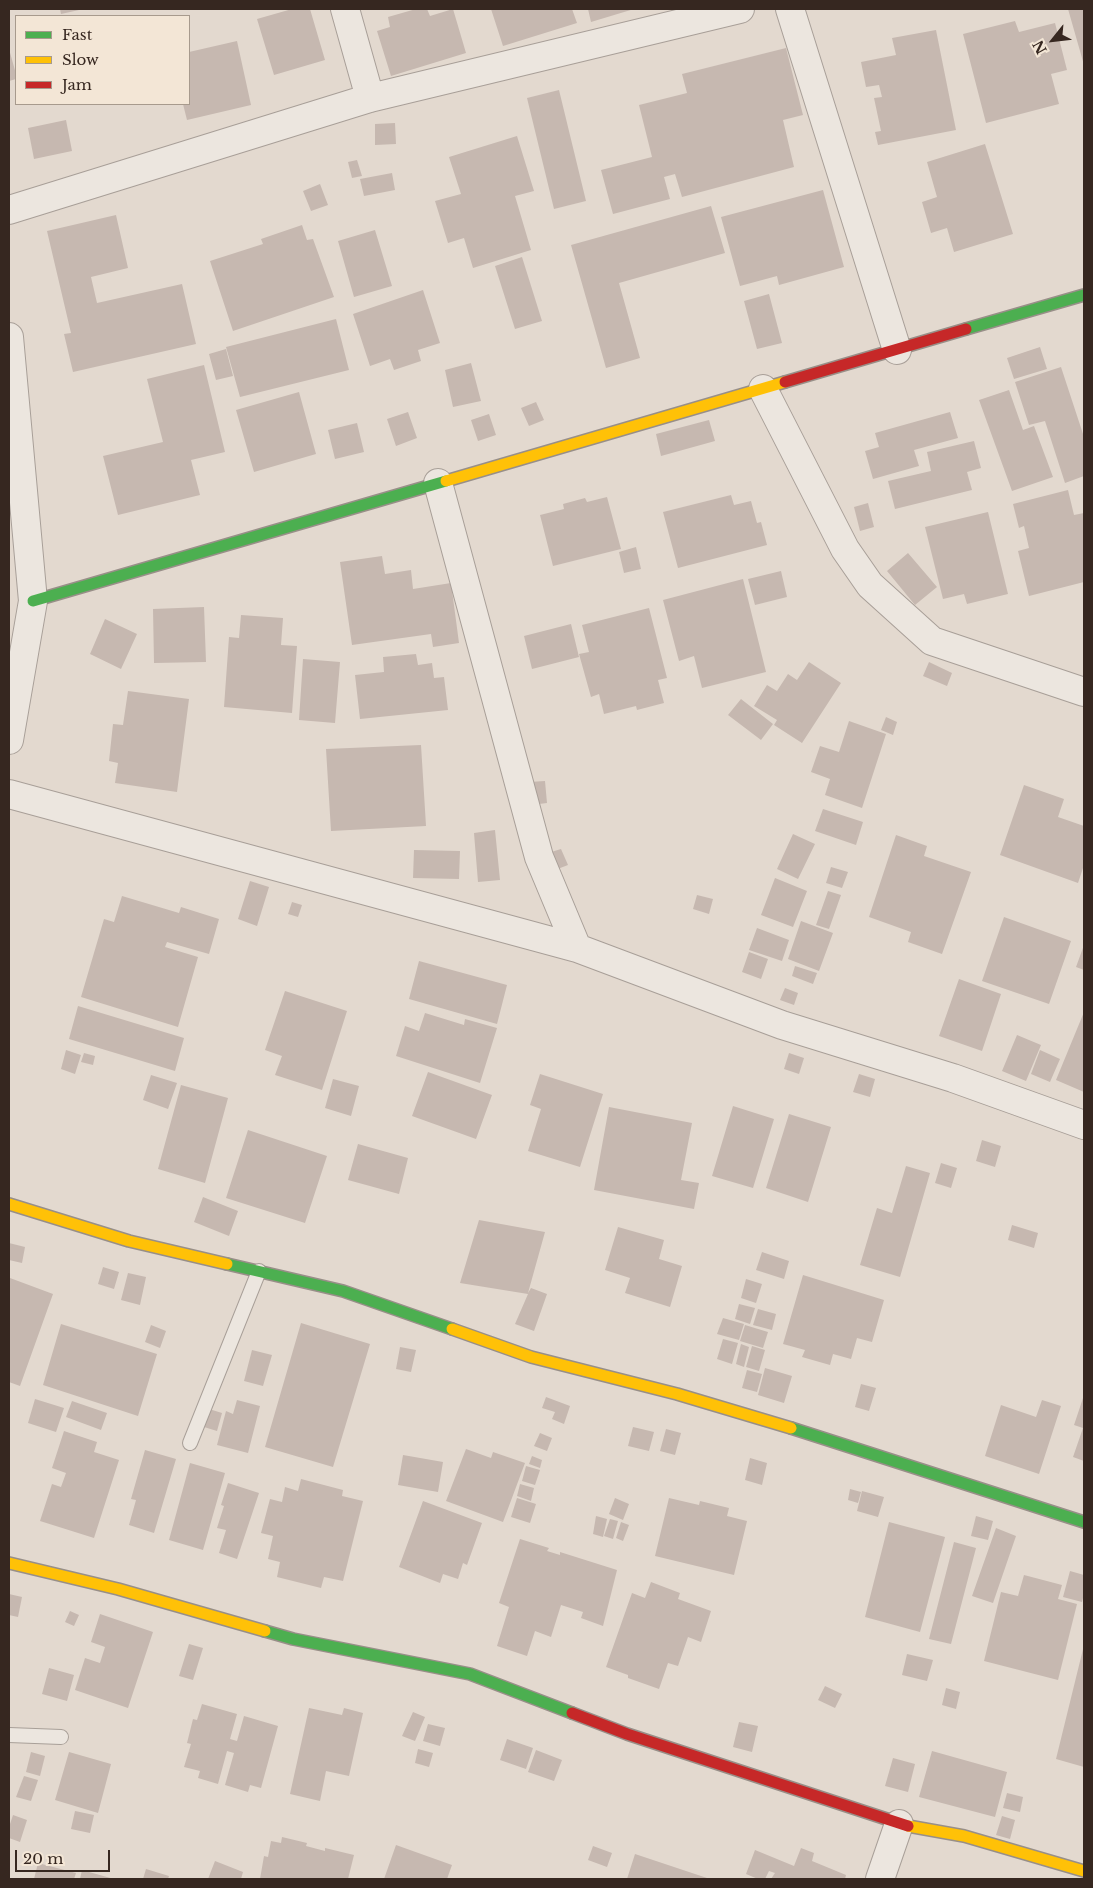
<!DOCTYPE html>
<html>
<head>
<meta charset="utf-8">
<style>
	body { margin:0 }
	#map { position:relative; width:1093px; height:1888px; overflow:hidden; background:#e3d9cf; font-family:"Libre Baskerville",serif }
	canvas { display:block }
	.frame { position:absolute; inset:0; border:10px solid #362720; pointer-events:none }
	.legend { position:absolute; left:15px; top:15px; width:175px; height:90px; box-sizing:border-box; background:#f3e6d6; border:1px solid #a79a8d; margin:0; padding:6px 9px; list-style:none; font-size:15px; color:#362720 }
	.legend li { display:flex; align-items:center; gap:10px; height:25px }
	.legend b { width:25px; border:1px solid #a79a8d }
	.north { position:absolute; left:1028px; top:15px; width:50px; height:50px; -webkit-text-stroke:4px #f3e6d6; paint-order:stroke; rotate:241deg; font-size:14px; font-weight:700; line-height:20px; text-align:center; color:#362720 }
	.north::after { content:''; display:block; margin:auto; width:18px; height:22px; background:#362720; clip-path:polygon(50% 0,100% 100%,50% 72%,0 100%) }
	.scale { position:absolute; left:15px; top:1850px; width:95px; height:22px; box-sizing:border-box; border:2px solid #362720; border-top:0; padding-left:6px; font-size:15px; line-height:18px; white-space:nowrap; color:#362720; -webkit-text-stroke:4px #f3e6d6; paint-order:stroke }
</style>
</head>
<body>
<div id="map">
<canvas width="1093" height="1888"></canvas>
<div class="frame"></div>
<ul class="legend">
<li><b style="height:6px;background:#4caf50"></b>Fast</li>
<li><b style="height:6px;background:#ffc107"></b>Slow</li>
<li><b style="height:6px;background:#c62828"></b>Jam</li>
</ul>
<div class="north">N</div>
<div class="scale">20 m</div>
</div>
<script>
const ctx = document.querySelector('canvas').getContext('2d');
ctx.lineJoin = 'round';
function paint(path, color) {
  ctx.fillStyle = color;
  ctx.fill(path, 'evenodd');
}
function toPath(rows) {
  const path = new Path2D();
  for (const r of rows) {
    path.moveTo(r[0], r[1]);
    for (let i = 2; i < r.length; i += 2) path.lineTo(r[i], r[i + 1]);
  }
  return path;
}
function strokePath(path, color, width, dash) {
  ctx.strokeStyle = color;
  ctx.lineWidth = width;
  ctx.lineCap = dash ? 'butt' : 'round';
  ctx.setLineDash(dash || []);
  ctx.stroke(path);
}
paint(toPath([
	[60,9,79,9,79,10,61,14],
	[292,9,310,9,325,60,274,75,257,19],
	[416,9,427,9,430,16,453,9,466,53,391,76,377,31,390,27,388,17],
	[491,9,572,9,577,23,503,46],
	[588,9,634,9,591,22],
	[1068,9,1084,9,1084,65],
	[1015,21,1019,32,1055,23,1067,70,1051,74,1059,104,986,123,963,34],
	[936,30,956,130,878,145,875,132,881,131,874,98,882,97,879,85,866,87,861,62,896,55,892,38],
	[237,41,251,105,187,120,183,104,189,104,189,52],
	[786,48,803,115,783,120,794,167,682,197,675,174,664,177,670,199,613,214,601,170,652,157,639,105,687,93,682,74],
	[9,49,16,74,16,79,9,81],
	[559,90,586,201,554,209,527,98],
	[66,120,72,151,34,159,28,128],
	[395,123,396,144,375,145,375,124],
	[517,136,534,191,515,196,531,250,473,268,464,238,448,243,435,201,461,194,449,157],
	[985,144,1013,234,954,252,947,228,931,233,922,202,937,197,927,162],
	[357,160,362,176,352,178,348,162],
	[392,173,395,190,364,196,360,179],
	[320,184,328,205,311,211,303,191],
	[823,190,844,267,779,285,777,276,740,286,721,217],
	[711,206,725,253,619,283,640,358,606,368,571,245],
	[116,215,128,268,91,277,97,303,182,284,196,344,73,372,64,334,71,333,47,231],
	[302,225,307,240,313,239,334,297,233,331,210,261,263,244,261,239],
	[375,230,392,286,354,297,338,241],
	[522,257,542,321,515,329,495,266],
	[423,290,440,343,418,350,421,361,394,370,390,359,370,366,353,314],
	[769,294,782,343,757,349,744,301],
	[336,319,349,370,240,397,226,347],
	[1040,347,1047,369,1014,379,1007,358],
	[226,349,233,376,216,380,209,354],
	[471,363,481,401,453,407,445,370],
	[204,365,225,452,191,460,200,495,118,515,103,456,163,442,147,379],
	[1061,367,1084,437,1084,476,1065,483,1045,421,1029,425,1015,382],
	[1009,390,1023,430,1034,426,1053,477,1012,491,979,400],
	[299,392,316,454,254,472,236,410],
	[536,402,544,420,529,426,521,408],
	[408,412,417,438,396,446,387,419],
	[950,412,958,438,914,450,919,466,873,479,865,451,879,447,875,433],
	[489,414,496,435,478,441,471,420],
	[709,420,715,441,661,456,656,434],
	[357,423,364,452,335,459,328,430],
	[974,441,981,468,967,472,972,490,895,509,888,481,931,471,927,452],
	[1068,490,1074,515,1084,513,1084,582,1029,596,1018,551,1029,548,1024,526,1019,528,1013,504],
	[731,495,734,505,751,501,757,523,761,522,767,545,678,568,663,512],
	[607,497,621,549,553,566,540,515,564,509,563,504,585,498,587,502],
	[868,503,874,527,860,531,854,507],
	[988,512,1008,594,967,604,964,594,943,599,925,527],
	[636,547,641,569,624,573,619,552],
	[908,553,937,587,915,605,887,571],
	[382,556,385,574,411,570,413,589,451,583,459,643,433,647,431,634,352,645,340,562],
	[781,571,787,597,755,605,748,579],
	[743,579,766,672,702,688,694,656,679,661,663,600],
	[204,607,206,662,154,663,153,609],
	[649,608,667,678,658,680,664,703,637,710,636,706,604,714,599,694,591,697,579,654,589,652,582,625],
	[241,615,283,618,281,645,297,646,292,713,224,707,229,637,239,638],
	[105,619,137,634,121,669,90,654],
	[571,624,579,657,532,669,524,636],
	[416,654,418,665,432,663,434,678,444,677,448,710,360,719,355,675,384,672,383,657],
	[303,659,340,662,335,723,299,720],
	[809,662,841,683,802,743,774,725,777,720,754,706,767,685,777,691,788,674,797,680],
	[929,662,952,673,947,686,923,676],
	[128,691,189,699,177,792,115,783,118,763,109,761,113,724,123,725],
	[741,699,773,724,761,740,728,715],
	[886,717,897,722,893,735,881,730],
	[849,721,886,734,862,808,825,795,830,779,811,772,820,746,839,752],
	[421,745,426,826,331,831,326,749],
	[545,781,547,803,531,805,529,782],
	[1024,785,1064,799,1058,817,1084,826,1084,865,1078,883,1000,855],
	[823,809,863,822,856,845,815,831],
	[495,830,500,880,478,882,474,833],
	[793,834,815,844,798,879,777,869],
	[896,835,927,846,924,856,971,872,942,954,908,942,911,932,869,917],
	[561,849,568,865,555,870,548,853],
	[414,850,460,851,459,879,413,878],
	[831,867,848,872,842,888,826,883],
	[775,878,807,891,793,927,761,915],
	[250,881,269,887,257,926,238,919],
	[828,891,841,895,829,929,816,925],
	[697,895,713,899,709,914,693,909],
	[122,896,179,913,181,907,219,919,209,954,167,942,165,947,198,957,178,1027,81,997,104,919,114,922],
	[292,902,302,905,298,917,288,914],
	[1004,917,1071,941,1049,1004,982,981],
	[801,921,833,933,819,971,788,959],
	[757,928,789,940,782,961,749,950],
	[1084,945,1084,970,1076,967],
	[749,952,768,959,761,979,742,972],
	[419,961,507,985,497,1024,409,999],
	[795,966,817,973,813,984,792,976],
	[959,979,1001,994,982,1051,939,1036],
	[785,988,798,993,794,1005,780,1000],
	[285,991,347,1011,322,1090,275,1075,282,1056,265,1050],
	[78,1006,184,1038,175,1071,69,1039],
	[1084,1012,1084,1092,1056,1080],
	[425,1013,464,1025,465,1019,497,1028,480,1083,396,1056,405,1026,419,1031],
	[1017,1035,1041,1045,1026,1081,1002,1071],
	[66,1050,81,1055,75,1074,61,1069],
	[1040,1050,1060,1059,1050,1082,1031,1074],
	[84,1053,95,1056,93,1065,81,1062],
	[789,1053,804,1058,799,1074,784,1069],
	[428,1072,492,1095,476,1139,412,1116],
	[540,1074,603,1094,580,1167,528,1151,541,1109,530,1105],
	[859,1074,875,1079,870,1097,853,1092],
	[151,1075,177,1083,168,1109,143,1100],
	[333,1079,359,1086,351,1116,325,1108],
	[181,1085,228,1098,205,1183,158,1169],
	[733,1106,774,1119,753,1188,712,1176],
	[609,1107,692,1123,681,1180,699,1183,694,1209,594,1190],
	[789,1114,831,1127,808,1202,766,1188],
	[248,1130,327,1156,305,1223,226,1198],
	[982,1140,1001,1146,995,1167,976,1161],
	[358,1144,408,1158,399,1194,348,1180],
	[941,1163,957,1168,951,1188,935,1183],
	[906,1166,930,1173,900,1277,860,1265,877,1208,892,1213],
	[203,1197,238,1211,229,1236,194,1222],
	[479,1220,545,1232,528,1293,531,1288,547,1294,534,1331,515,1324,528,1294,460,1283],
	[1012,1225,1038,1233,1034,1248,1008,1240],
	[618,1227,664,1240,659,1259,682,1266,670,1307,625,1293,630,1278,605,1270],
	[9,1243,25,1247,22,1263,9,1260],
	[762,1252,789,1261,784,1279,756,1270],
	[103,1267,119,1272,114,1289,98,1284],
	[128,1273,146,1277,140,1305,121,1300],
	[803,1275,884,1300,872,1342,857,1338,851,1359,833,1354,830,1365,802,1357,805,1350,783,1344],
	[10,1278,53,1294,20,1386,9,1382,9,1283],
	[746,1279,762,1284,756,1303,741,1298],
	[739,1304,755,1308,750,1324,735,1319],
	[758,1309,776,1314,772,1330,753,1325],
	[723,1318,744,1324,739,1340,717,1334],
	[301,1323,370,1344,333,1467,265,1447],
	[61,1324,157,1354,138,1416,43,1385],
	[151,1325,166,1331,160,1348,145,1342],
	[745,1325,768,1332,763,1348,740,1341],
	[723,1339,738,1343,732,1364,717,1359],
	[741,1344,749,1347,744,1367,736,1364],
	[752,1346,765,1350,759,1371,746,1367],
	[400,1347,416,1350,411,1372,396,1369],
	[252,1350,272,1355,263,1386,244,1381],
	[765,1368,792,1376,784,1403,758,1395],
	[747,1370,762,1374,757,1392,742,1388],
	[861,1384,876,1388,869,1411,855,1407],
	[1084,1395,1084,1461,1073,1457,1083,1428,1074,1425],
	[546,1397,570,1406,564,1424,552,1419,555,1412,542,1408],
	[35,1399,64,1408,56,1432,28,1423],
	[237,1400,260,1406,248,1453,217,1445,226,1411,233,1414],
	[1042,1400,1061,1406,1039,1474,985,1456,1001,1405,1036,1417],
	[72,1401,107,1413,101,1430,66,1417],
	[209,1409,222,1413,217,1431,204,1427],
	[633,1427,654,1432,649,1451,628,1446],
	[666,1429,681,1433,675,1455,660,1451],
	[64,1431,97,1442,94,1452,119,1460,94,1538,40,1521,52,1484,61,1487,66,1473,52,1468],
	[540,1433,552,1438,547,1451,534,1446],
	[466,1449,491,1458,493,1452,525,1463,503,1522,446,1501],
	[145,1450,176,1459,154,1533,129,1525,136,1500,131,1499],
	[403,1455,443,1462,438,1492,398,1485],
	[532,1456,542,1460,540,1468,529,1464],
	[750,1458,767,1463,762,1485,745,1480],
	[190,1463,225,1473,203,1550,169,1540],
	[526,1466,540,1470,535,1485,522,1481],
	[301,1479,343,1490,342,1496,363,1501,343,1581,324,1577,321,1588,277,1577,280,1562,268,1559,273,1536,261,1533,270,1499,282,1502,285,1487,298,1491],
	[228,1483,259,1493,237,1559,219,1553,226,1530,217,1528,224,1506,221,1505],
	[520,1484,534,1488,531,1501,517,1496],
	[850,1489,861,1492,858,1503,848,1500],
	[862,1491,884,1497,878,1517,857,1511],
	[517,1498,536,1504,530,1523,511,1517],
	[615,1498,629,1504,623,1520,609,1514],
	[669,1498,699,1505,700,1501,729,1508,727,1516,747,1521,734,1575,655,1556],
	[423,1501,482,1523,467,1565,463,1563,458,1579,443,1574,440,1583,399,1567],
	[596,1516,607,1519,603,1537,593,1534],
	[976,1516,993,1521,988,1540,971,1536],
	[610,1519,618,1521,613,1539,604,1536],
	[621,1522,629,1525,623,1541,616,1538],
	[889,1522,945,1537,920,1632,865,1617],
	[996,1528,1016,1536,993,1603,972,1596],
	[520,1539,549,1548,547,1551,560,1555,560,1552,617,1570,603,1626,581,1618,583,1612,561,1605,551,1637,535,1631,527,1656,497,1646,509,1607,499,1603],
	[954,1542,976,1548,951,1644,929,1639],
	[1070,1571,1084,1575,1084,1594,1082,1602,1063,1597],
	[1024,1575,1062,1585,1058,1599,1077,1604,1058,1680,984,1661,1001,1592,1018,1596],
	[651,1582,680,1593,678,1599,711,1611,701,1642,688,1637,678,1666,668,1663,659,1689,628,1678,628,1675,606,1667,632,1593,645,1598],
	[9,1594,22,1597,18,1617,9,1615],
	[70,1611,79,1615,74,1626,65,1622],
	[100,1614,153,1632,128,1708,75,1690,85,1658,100,1663,105,1647,91,1642],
	[189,1644,203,1648,193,1680,179,1676],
	[1084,1645,1084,1767,1056,1759],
	[907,1654,933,1660,927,1681,902,1675],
	[49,1668,74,1675,67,1701,42,1694],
	[825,1686,842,1694,835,1708,818,1700],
	[946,1688,960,1692,956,1709,942,1705],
	[202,1704,237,1714,230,1739,237,1741,244,1716,278,1726,261,1788,250,1785,248,1792,225,1785,234,1753,227,1751,218,1784,198,1778,200,1771,184,1767,191,1744,187,1743,193,1719,197,1720],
	[309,1708,342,1715,344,1708,363,1713,349,1776,326,1771,320,1801,290,1794],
	[413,1712,425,1717,415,1741,402,1736],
	[739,1722,758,1726,752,1752,733,1747],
	[428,1724,445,1728,440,1746,423,1741],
	[507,1739,533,1748,526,1769,500,1760],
	[418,1749,433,1753,429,1767,415,1763],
	[536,1750,562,1760,554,1781,528,1772],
	[932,1751,1007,1772,995,1817,919,1797],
	[31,1752,45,1756,40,1776,26,1772],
	[69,1752,111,1764,98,1813,55,1800],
	[893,1758,915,1764,908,1792,885,1786],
	[24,1776,38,1780,31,1801,16,1797],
	[1007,1793,1023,1797,1020,1812,1003,1808],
	[75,1811,94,1815,90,1833,71,1829],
	[13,1815,27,1820,20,1842,9,1838,9,1827],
	[1002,1816,1015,1820,1010,1839,996,1835],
	[282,1837,307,1843,306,1846,325,1851,325,1848,354,1855,348,1879,260,1879,264,1856,268,1857,271,1841,281,1843],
	[396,1845,452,1865,447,1879,384,1879],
	[593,1846,612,1853,607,1867,588,1860],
	[801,1848,814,1853,812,1861,846,1875,845,1879,771,1879,775,1873,769,1871,765,1879,758,1879,746,1874,755,1850,794,1866],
	[635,1854,710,1879,627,1879],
	[215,1861,243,1872,241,1879,208,1879],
	[38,1863,76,1873,74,1879,34,1879],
	[146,1869,169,1876,168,1879,143,1879],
	[82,1870,114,1879,80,1879]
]), '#c6b8b0');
const lane = toPath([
	[190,1443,259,1271],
	[9,1735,61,1737]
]);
const street = toPath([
	[345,9,370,98],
	[790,9,897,350],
	[9,210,370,98,740,9],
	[9,337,33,601,9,740],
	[763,389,845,549,870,585,932,641,1084,692],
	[438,483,539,857,577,948,782,1025,953,1078,1084,1125],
	[9,794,577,948],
	[880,1879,899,1824]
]);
const fast = toPath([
	[966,329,1084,295],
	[33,601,446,481],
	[227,1264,343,1291,452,1329],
	[791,1428,1084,1522],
	[265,1631,293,1639,470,1674,572,1713]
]);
const slow = toPath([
	[446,481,785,382],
	[9,1204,129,1241,227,1264],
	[452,1329,531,1357,677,1394,791,1428],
	[9,1563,118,1589,265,1631],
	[908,1826,964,1836,1084,1871]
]);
const jam = toPath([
	[785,382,966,329],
	[572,1713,627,1734,908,1826]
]);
strokePath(lane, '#a89f98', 16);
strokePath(street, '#a89f98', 30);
strokePath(fast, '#988f88', 14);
strokePath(slow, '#988f88', 14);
strokePath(jam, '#988f88', 14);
strokePath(lane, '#ece6df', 14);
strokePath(street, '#ece6df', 28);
strokePath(fast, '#4caf50', 11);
strokePath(slow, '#ffc107', 11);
strokePath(jam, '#c62828', 11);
</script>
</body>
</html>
